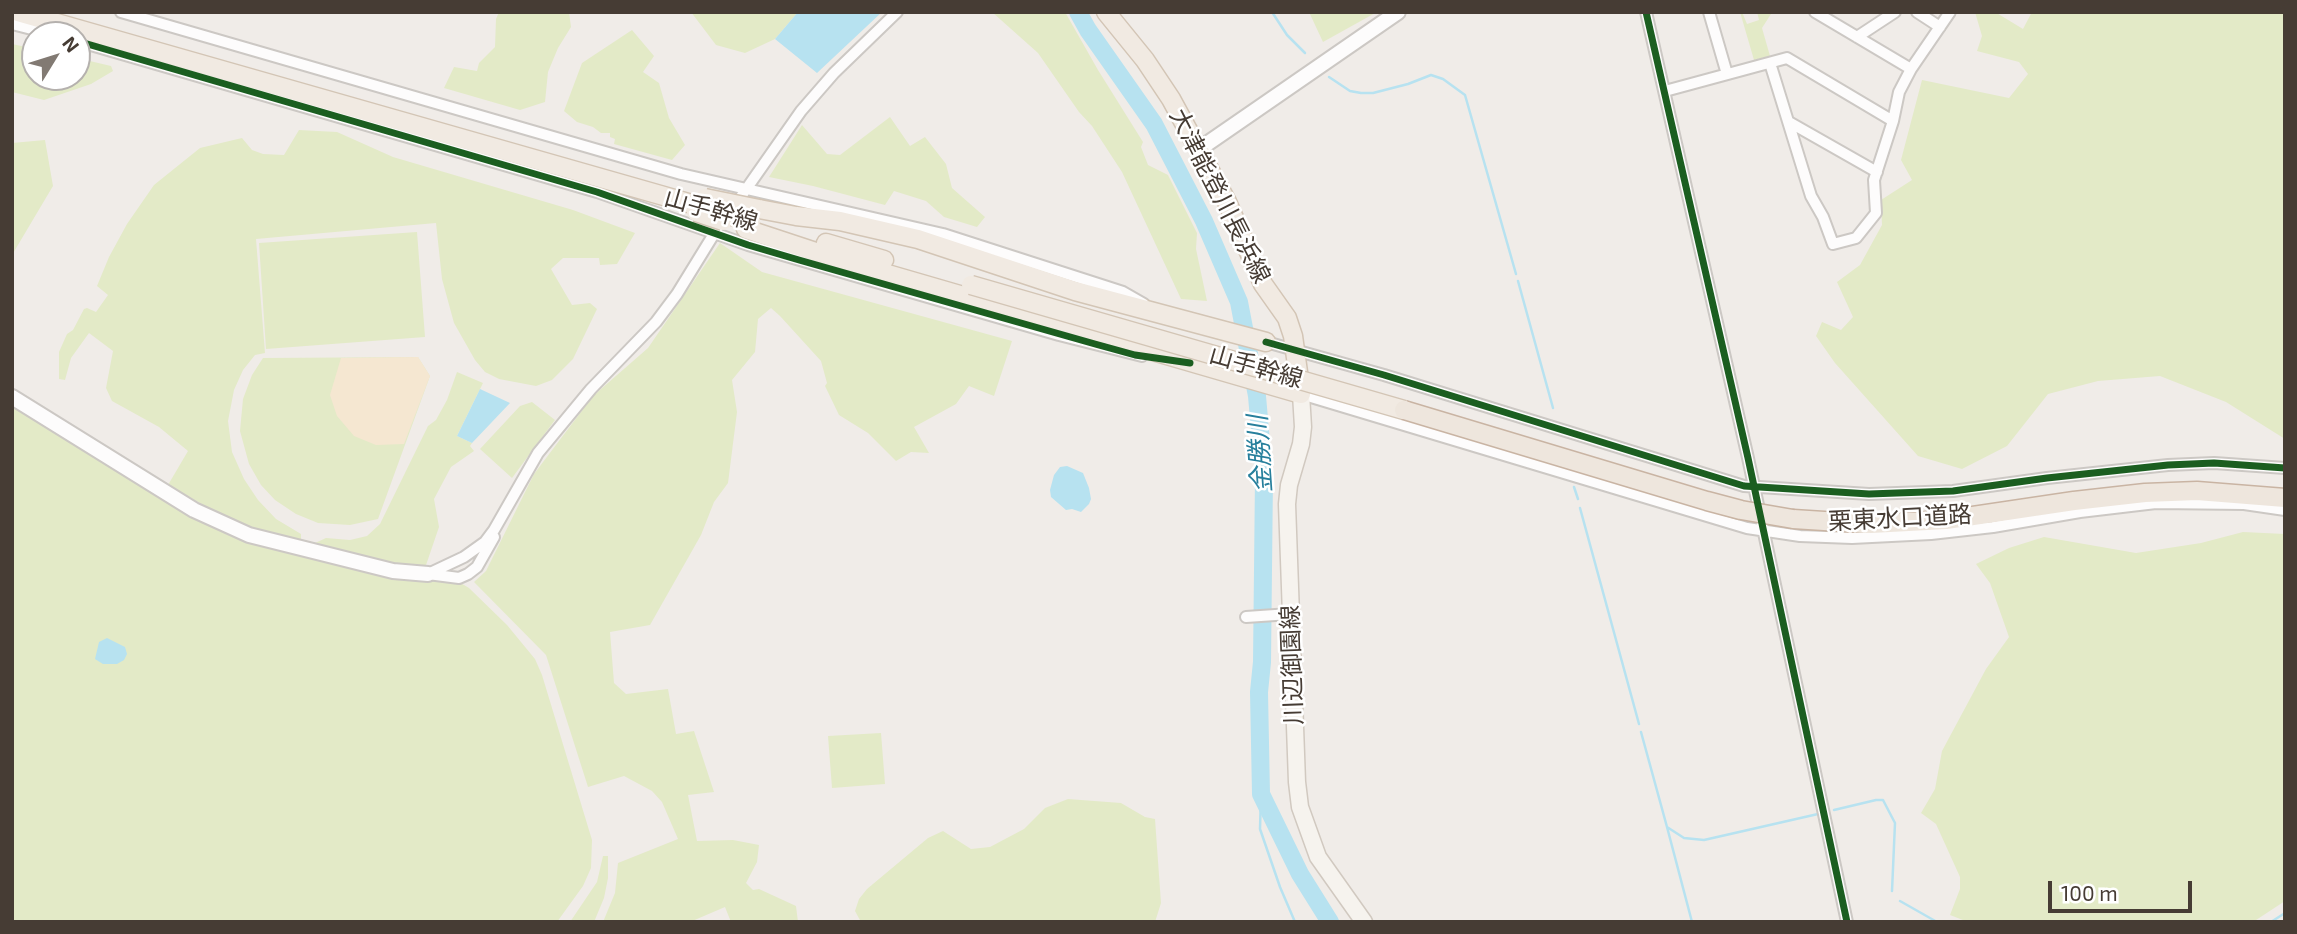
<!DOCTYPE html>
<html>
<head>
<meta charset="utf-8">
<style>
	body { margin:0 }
	#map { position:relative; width:2297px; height:934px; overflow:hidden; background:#f0ece8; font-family:"Exo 2",sans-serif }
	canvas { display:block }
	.frame { position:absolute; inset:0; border:14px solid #463c34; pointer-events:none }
	.north { position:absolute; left:21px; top:21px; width:70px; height:70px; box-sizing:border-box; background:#fff; border:2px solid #b5b1ae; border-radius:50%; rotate:52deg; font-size:19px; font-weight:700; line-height:28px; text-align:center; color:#463c34 }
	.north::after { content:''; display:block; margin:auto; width:24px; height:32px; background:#827a73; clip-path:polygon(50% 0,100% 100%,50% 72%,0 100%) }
	.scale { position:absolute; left:2048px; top:881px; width:144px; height:32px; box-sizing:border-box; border:4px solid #463c34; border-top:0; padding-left:9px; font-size:21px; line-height:24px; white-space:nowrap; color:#463c34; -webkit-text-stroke:5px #fff; paint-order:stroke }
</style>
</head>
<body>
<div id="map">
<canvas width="2297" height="934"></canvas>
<div class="frame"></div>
<div class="north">N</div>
<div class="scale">100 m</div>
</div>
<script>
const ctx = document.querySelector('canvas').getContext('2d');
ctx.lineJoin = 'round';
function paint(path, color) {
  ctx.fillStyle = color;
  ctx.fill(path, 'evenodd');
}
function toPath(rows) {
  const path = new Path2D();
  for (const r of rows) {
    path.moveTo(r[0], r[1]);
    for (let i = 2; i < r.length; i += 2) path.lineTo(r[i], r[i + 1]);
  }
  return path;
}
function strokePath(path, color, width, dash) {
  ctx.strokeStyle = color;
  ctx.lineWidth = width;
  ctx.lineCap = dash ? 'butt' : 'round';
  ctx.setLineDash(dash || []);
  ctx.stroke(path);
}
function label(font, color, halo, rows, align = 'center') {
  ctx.font = font + ' "Exo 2","Noto Sans JP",sans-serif';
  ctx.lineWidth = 5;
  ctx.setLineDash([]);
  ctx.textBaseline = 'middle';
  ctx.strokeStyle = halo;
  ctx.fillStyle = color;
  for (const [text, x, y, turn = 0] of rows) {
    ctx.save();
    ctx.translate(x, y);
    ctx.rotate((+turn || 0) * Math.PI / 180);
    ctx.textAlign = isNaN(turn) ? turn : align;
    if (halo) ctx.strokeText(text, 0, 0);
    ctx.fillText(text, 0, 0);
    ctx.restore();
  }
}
paint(toPath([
	[499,12,569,12,571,27,558,48,548,72,545,102,520,110,444,88,454,67,477,71,479,63,495,47,496,19],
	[691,12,798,12,775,39,745,53,716,45],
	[992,12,1065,12,1098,70,1143,142,1141,147,1148,165,1168,175,1197,233,1196,249,1207,301,1181,299,1122,172,1092,126,1079,112,1038,53],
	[1309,12,1377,12,1323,42],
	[1740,12,1742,12,1747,24,1759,20,1757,12,1771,14,1762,28,1770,56,1754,60],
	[1975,12,1995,12,2023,29,2032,12,2285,12,2285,439,2226,402,2160,376,2098,381,2048,394,2007,446,1962,469,1918,456,1835,363,1816,336,1822,322,1841,330,1853,317,1837,282,1860,265,1882,225,1881,200,1912,180,1901,160,1922,80,2009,98,2028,74,2019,62,1977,51,1982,36],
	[632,30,654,56,643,72,659,83,669,118,685,145,672,160,614,144,615,139,610,137,610,133,601,133,593,127,577,122,564,111,582,63],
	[12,44,35,49,35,77,77,77,77,58,111,66,113,71,91,84,44,100,12,92],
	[890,117,910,146,925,137,946,164,952,188,985,217,977,227,944,217,926,201,894,191,885,205,813,186,769,177,802,125,827,154,840,155],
	[299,130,337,132,393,157,573,210,635,233,617,264,600,265,599,258,563,258,551,269,572,305,590,303,597,309,573,359,552,380,536,386,499,379,485,372,475,360,454,323,442,279,436,223,256,239,265,353,255,355,243,370,234,390,228,421,232,452,244,479,258,500,276,519,301,534,301,539,315,543,326,538,350,540,367,536,380,524,428,426,436,420,447,400,457,372,483,383,457,436,472,443,470,446,474,451,451,467,434,499,439,527,425,568,408,568,275,537,237,524,168,485,188,451,159,427,112,401,106,388,113,351,89,333,71,358,65,380,59,379,59,352,67,334,73,330,84,309,87,308,96,312,108,295,97,286,109,257,127,224,154,185,200,148,242,138,252,150,263,154,284,155],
	[45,140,53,186,12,255,12,143],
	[417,232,425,337,266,349,259,243],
	[720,243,762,272,1012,341,994,396,969,386,956,404,914,427,929,453,911,452,896,461,868,433,839,415,825,386,827,383,821,361,780,316,771,308,758,319,755,352,732,380,737,412,728,483,714,502,701,535,650,625,610,632,614,683,626,694,668,689,676,734,694,731,714,792,688,795,697,841,733,840,759,845,757,862,746,883,753,890,759,889,796,906,798,922,731,922,725,907,690,922,603,922,615,893,618,863,678,839,662,802,652,791,624,776,588,787,546,655,474,582,486,571,534,474,593,396,648,348],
	[418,357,430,376,378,519,350,525,318,523,296,514,275,500,261,485,249,464,240,431,243,399,252,375,263,358],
	[532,402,555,420,512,478,480,449,520,406],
	[12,404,181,508,245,541,366,570,459,582,469,588,507,625,535,659,542,675,592,840,591,868,583,886,557,922,12,922],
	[2243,532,2285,534,2285,901,2253,922,1968,922,1950,915,1960,889,1960,877,1936,824,1921,813,1935,789,1942,751,1986,669,2009,637,1990,583,1976,564,2009,548,2044,537,2136,553,2201,543],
	[881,733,885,784,832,788,828,736],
	[1068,799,1121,803,1145,817,1155,819,1161,903,1155,922,861,922,855,911,859,899,867,889,928,838,943,831,971,849,990,847,1024,829,1045,808],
	[603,856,608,856,608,878,604,898,594,922,570,922,597,882]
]), '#e3eac7');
paint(toPath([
	[418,357,430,376,404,444,376,445,354,436,337,416,330,395,341,358]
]), '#f5e7d1');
paint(toPath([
	[798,12,882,12,817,73,775,39],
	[480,389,510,403,472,443,457,436],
	[1067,466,1083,473,1089,488,1091,499,1089,504,1081,512,1072,509,1066,510,1051,497,1050,490,1054,475,1060,467],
	[107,638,125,647,127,654,124,660,117,664,103,664,95,659,99,642]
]), '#b7e2f0');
strokePath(toPath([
	[1272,12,1287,35,1305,53],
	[1329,77,1350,91,1361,93,1373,93,1408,84,1431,75,1443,79,1465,95,1516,274],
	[1518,281,1553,408],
	[1574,487,1578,499],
	[1580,508,1639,724],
	[1641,732,1667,827,1684,838,1704,840,1818,814],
	[1261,794,1260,829,1280,887,1295,922],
	[1834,810,1876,800,1883,800,1895,823,1892,891],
	[1667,827,1692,922],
	[1900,901,1937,922],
	[2271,922,2285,913]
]), '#b7e2f0', 2.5);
strokePath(toPath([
	[1078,12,1088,30,1154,124,1204,221,1239,302,1257,396,1264,477,1262,662,1259,692,1261,794,1300,874,1330,922]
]), '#b7e2f0', 18);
const minor = toPath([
	[121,12,681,174,943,234,1123,292,1144,304],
	[1646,12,1748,458,1847,922],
	[1709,12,1727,74],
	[1815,12,1911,69],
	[1917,12,1940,27],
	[12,24,55,35],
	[1857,37,1895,12],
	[77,41,597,192,748,245,1059,335,1142,356],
	[1770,63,1811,196,1823,217,1833,244,1856,238,1876,213,1874,180,1893,121,1899,92,1911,69,1950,12],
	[1665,91,1787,58,1893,121],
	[1789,122,1877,172],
	[733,208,801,111,834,73,897,12],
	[1266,342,1384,375,1744,486,1869,494,1953,491,2047,478,2168,465,2214,463,2285,468],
	[1301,394,1747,528,1800,536,1852,538,1931,534,1993,527,2080,512,2156,503,2244,504,2285,510],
	[428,574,464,557,485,542,494,530,538,453,591,389,656,322,677,294,717,229],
	[428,574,459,578,468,574,477,567,494,537],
	[1246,617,1290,614]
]);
const tertiary = toPath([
	[1198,150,1398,12],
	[12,397,194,510,249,535,393,571,428,574]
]);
const secondary = toPath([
	[1301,394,1303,427,1301,444,1289,485,1287,504,1297,782,1300,807,1318,857,1364,922]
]);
const primary = toPath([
	[18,12,699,206],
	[759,209,796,216,840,221,918,239,1075,291,1266,342],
	[746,229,846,262,1301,394,1293,336,1287,318,1263,284,1227,202,1171,99,1145,60,1106,12],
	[826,243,884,260]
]);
const trunk = toPath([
	[1793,519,1871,524,1946,520,2074,501,2145,493,2197,491,2285,498]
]);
strokePath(minor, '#ccc8c4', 14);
strokePath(tertiary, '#ccc8c4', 18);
strokePath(secondary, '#d1c9c0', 19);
strokePath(primary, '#d3c5b5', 21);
strokePath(trunk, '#c9b4a3', 21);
strokePath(minor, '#fdfcfc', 10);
strokePath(tertiary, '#fdfcfc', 14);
strokePath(secondary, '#f6f3ee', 16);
strokePath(primary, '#f1eae2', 18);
strokePath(trunk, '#eee6dd', 18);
const primaryBridge = toPath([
	[705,198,759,209],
	[714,211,751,221],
	[696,212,723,221],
	[971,285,1404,410]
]);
const trunkBridge = toPath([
	[1404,410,1707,501,1741,510,1793,519]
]);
strokePath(primaryBridge, '#d3c5b5', 21, []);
strokePath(trunkBridge, '#c9b4a3', 21, []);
strokePath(primaryBridge, '#f1eae2', 18);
strokePath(trunkBridge, '#eee6dd', 18);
strokePath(toPath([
	[1646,12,1748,458,1847,922],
	[77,41,597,192,748,245,799,260,1095,344,1135,355,1190,363],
	[1266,342,1384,375,1744,486,1869,494,1953,491,2047,478,2168,465,2214,463,2285,468]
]), '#1b5e20', 7);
label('24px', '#463c34', '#fff', [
	["大津能登川長浜線",1220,196,63],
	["山手幹線",711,210,16],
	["山手幹線",1256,367,16],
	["栗東水口道路",1900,518,-3],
	["川辺御園線",1292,665,-92]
]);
label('italic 26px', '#267f9c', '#fff', [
	["金勝川",1260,454,-94]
]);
</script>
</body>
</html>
